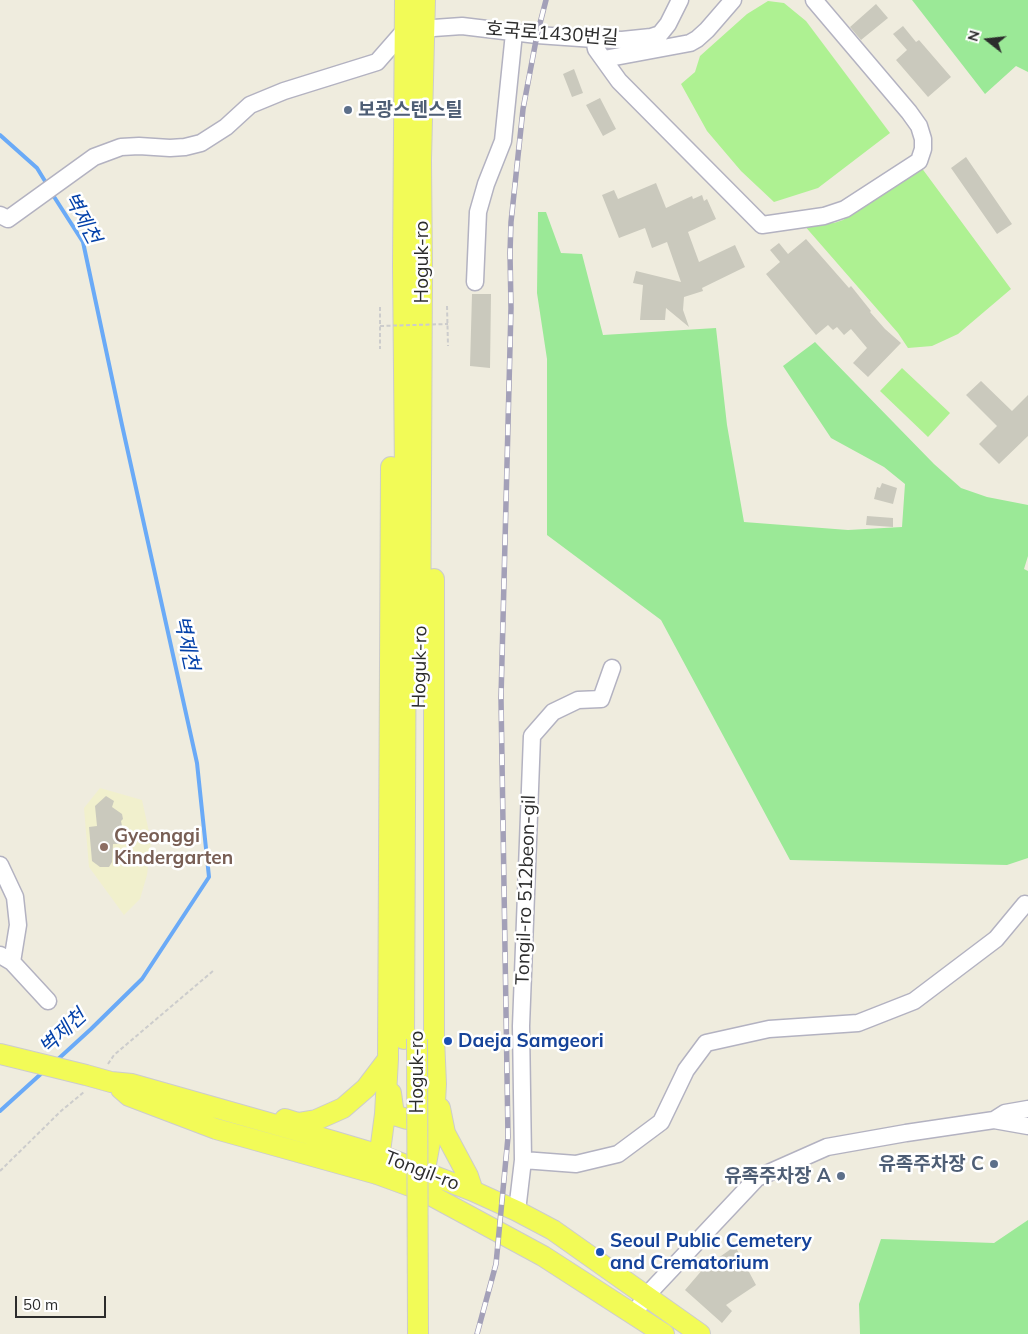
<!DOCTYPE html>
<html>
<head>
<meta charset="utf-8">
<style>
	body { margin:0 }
	#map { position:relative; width:1028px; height:1334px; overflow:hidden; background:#efecde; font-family:Mulish,sans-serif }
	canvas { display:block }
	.north { position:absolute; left:963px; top:15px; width:50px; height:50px; -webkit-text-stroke:4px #fff; paint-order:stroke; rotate:286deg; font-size:14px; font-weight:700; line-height:20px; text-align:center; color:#2c2c2c }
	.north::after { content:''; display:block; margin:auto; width:18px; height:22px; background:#2c2c2c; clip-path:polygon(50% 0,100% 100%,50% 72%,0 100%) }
	.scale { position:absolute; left:15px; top:1296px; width:91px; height:22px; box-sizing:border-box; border:2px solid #2c2c2c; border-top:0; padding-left:6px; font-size:15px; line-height:18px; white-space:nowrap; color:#2c2c2c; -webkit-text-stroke:4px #fff; paint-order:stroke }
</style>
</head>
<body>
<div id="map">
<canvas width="1028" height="1334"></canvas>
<div class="north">N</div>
<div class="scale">50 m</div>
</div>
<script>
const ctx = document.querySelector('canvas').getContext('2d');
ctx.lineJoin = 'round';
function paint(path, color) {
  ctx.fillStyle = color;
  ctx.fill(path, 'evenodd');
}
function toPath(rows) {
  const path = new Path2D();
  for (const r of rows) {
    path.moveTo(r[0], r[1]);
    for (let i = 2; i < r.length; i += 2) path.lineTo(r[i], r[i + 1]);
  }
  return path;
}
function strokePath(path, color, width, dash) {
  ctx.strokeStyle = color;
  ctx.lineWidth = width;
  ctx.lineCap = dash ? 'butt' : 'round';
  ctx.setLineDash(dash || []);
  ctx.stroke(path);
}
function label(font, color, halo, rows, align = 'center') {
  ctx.font = font + ' Mulish,"Noto Sans KR",sans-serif';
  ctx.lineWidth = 5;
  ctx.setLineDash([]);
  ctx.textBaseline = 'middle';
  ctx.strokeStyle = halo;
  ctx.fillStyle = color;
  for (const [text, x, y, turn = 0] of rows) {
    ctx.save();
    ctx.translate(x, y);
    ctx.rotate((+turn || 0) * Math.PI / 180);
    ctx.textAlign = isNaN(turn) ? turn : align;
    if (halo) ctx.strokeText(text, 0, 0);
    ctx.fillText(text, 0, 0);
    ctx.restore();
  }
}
paint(toPath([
	[100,788,142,800,151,841,147,875,140,899,124,915,89,867,84,808]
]), '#f1f0cd');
paint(toPath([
	[912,0,1028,0,1028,72,1016,66,985,94],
	[538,212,546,212,561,253,582,254,603,335,716,328,727,425,744,522,848,530,902,527,905,484,884,467,831,438,783,366,815,342,934,464,961,488,987,497,1028,505,1028,556,1024,569,1028,571,1028,858,1007,865,790,860,661,620,547,535,547,359,537,293],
	[1028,1220,1028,1334,860,1334,859,1304,881,1239,994,1243]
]), '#9be997');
paint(toPath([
	[768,1,784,3,806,21,890,133,818,188,774,202,741,171,707,131,681,84,695,72,700,56,747,14],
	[921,167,1011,289,958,334,932,346,908,348,898,333,803,224,834,223,843,220],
	[902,368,950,413,928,437,880,391]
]), '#aef192');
strokePath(toPath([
	[0,135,37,168,48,186],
	[51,192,83,242,122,425,197,763,209,877,142,979,91,1029,56,1061],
	[0,1111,43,1072]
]), '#6aaaf7', 4);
paint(toPath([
	[876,4,888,18,861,40,850,27],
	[903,26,916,42,919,40,951,77,928,97,896,60,907,50,893,34],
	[574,69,583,93,572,97,563,74],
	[600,98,616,129,603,136,586,105],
	[966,157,1012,224,997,234,951,168],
	[656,183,666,208,692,196,693,199,702,195,704,201,707,199,716,219,688,232,699,262,735,245,745,267,702,288,703,291,684,297,683,310,689,327,666,308,665,320,640,320,643,285,633,283,636,271,681,282,667,242,652,248,645,228,619,238,602,195,614,190,618,199],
	[806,239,849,288,851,286,871,311,870,312,885,329,901,343,868,377,853,363,867,348,851,329,844,335,837,327,833,330,828,325,816,335,766,274,780,262,770,250,779,243,788,254],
	[472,294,491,294,490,368,470,366],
	[981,381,1012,411,1028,395,1028,436,999,464,979,444,997,426,966,395],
	[882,483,897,488,893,504,874,499,877,487,880,488],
	[867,516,893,518,893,527,866,525],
	[106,796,114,801,112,807,122,814,123,819,121,821,124,836,122,844,113,844,112,862,109,867,100,867,92,861,89,827,97,826,95,806],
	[735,1246,756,1285,726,1305,732,1311,722,1323,685,1290,703,1269]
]), '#cac9bd');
const minor = toPath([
	[594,39,596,49,619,81,762,225,824,216,845,209,919,161,923,149,923,139,919,126,909,112,814,0],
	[604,59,690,43,697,39,707,30,733,0],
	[0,215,8,219,94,157,121,147,139,146,170,148,185,147,201,143,226,127,250,105,284,91,377,62,405,30,462,26,537,35,594,39,622,40,651,37,660,34,668,24,680,0],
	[475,282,478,212,486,184,503,141,514,33],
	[0,865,15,897,18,925,12,962],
	[0,955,12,962,48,1001],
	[994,1120,1028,1126],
	[523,1160,576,1164,618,1154,661,1122,686,1070,706,1043,769,1029,858,1023,914,1001,996,939,1025,904],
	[517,1211,523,1160,521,1026,532,736,553,712,578,700,601,699,612,668],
	[634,1314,646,1296,757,1178,827,1147,906,1133,994,1120,1005,1113,1028,1109]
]);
const major = toPath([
	[420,688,422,270,421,160,425,0],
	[404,1039,406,579,403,266,405,0],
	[0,1054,86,1075,111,1082,132,1084,333,1141,380,1155,473,1191,517,1211,553,1230,700,1334],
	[121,1089,129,1096,216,1129,377,1174,421,1190,543,1256,664,1334],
	[391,1093,394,1115,407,1119,421,1118,427,1106],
	[440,1108,445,1133,468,1176,473,1191],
	[285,1119,298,1123,316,1120,343,1108,366,1088,388,1059],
	[377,1174,385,1114,388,1059,391,467],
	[422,1186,434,1120,436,1084,434,1038,434,579]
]);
strokePath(minor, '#b3b2c1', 19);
strokePath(major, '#ccc', 22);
strokePath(toPath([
	[447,306,448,346],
	[380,307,380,349],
	[108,1064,114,1055,213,971],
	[0,1171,61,1111,84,1092]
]), '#ccc', 2, [4, 2.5]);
strokePath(minor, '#fff', 16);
strokePath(major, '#f2fb57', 20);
const rail = toPath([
	[477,1334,496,1264,508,1137,501,698,511,308,510,253,511,222,523,109,537,35,546,0]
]);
strokePath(rail, '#a3a0b8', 5.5);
strokePath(rail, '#fff', 4, [11]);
const majorBridge = toPath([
	[417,1039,418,1334]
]);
strokePath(majorBridge, '#ccc', 22, []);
strokePath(toPath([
	[380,326,448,324]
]), '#ccc', 2, [4, 2.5]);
strokePath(majorBridge, '#f2fb57', 20);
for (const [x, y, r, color] of [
	[348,110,5,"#5c6f8a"],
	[104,847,5,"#8d6e63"],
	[448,1041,5,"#1a4fb4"],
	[994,1164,5,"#5c6f8a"],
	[841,1176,5,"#5c6f8a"],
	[600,1252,5,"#1a4fb4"]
]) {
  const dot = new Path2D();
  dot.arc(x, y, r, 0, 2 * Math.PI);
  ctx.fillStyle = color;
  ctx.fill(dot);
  strokePath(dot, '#fff', 2);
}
label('19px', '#2c2c2c', '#fff', [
	["호국로1430번길",552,34,4],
	["Hoguk-ro",422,262,-90],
	["Hoguk-ro",420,667,-89],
	["Tongil-ro 512beon-gil",526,890,-88],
	["Hoguk-ro",417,1072,-90],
	["Tongil-ro",422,1171,21]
]);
label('bold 19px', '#4e5e75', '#fff', [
	["보광스텐스틸",358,110,"left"],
	["유족주차장 C",984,1164],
	["유족주차장 A",831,1176]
], 'right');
label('bold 19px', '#785e54', '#fff', [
	["Gyeonggi",114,836],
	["Kindergarten",114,858]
], 'left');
label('bold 19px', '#164399', '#fff', [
	["Daeja Samgeori",458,1041],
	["Seoul Public Cemetery",610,1241],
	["and Crematorium",610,1263]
], 'left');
label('italic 20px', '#0441a9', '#fff', [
	["벽제천",82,218,62],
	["벽제천",186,643,78],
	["벽제천",63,1032,-43]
]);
</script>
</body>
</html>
